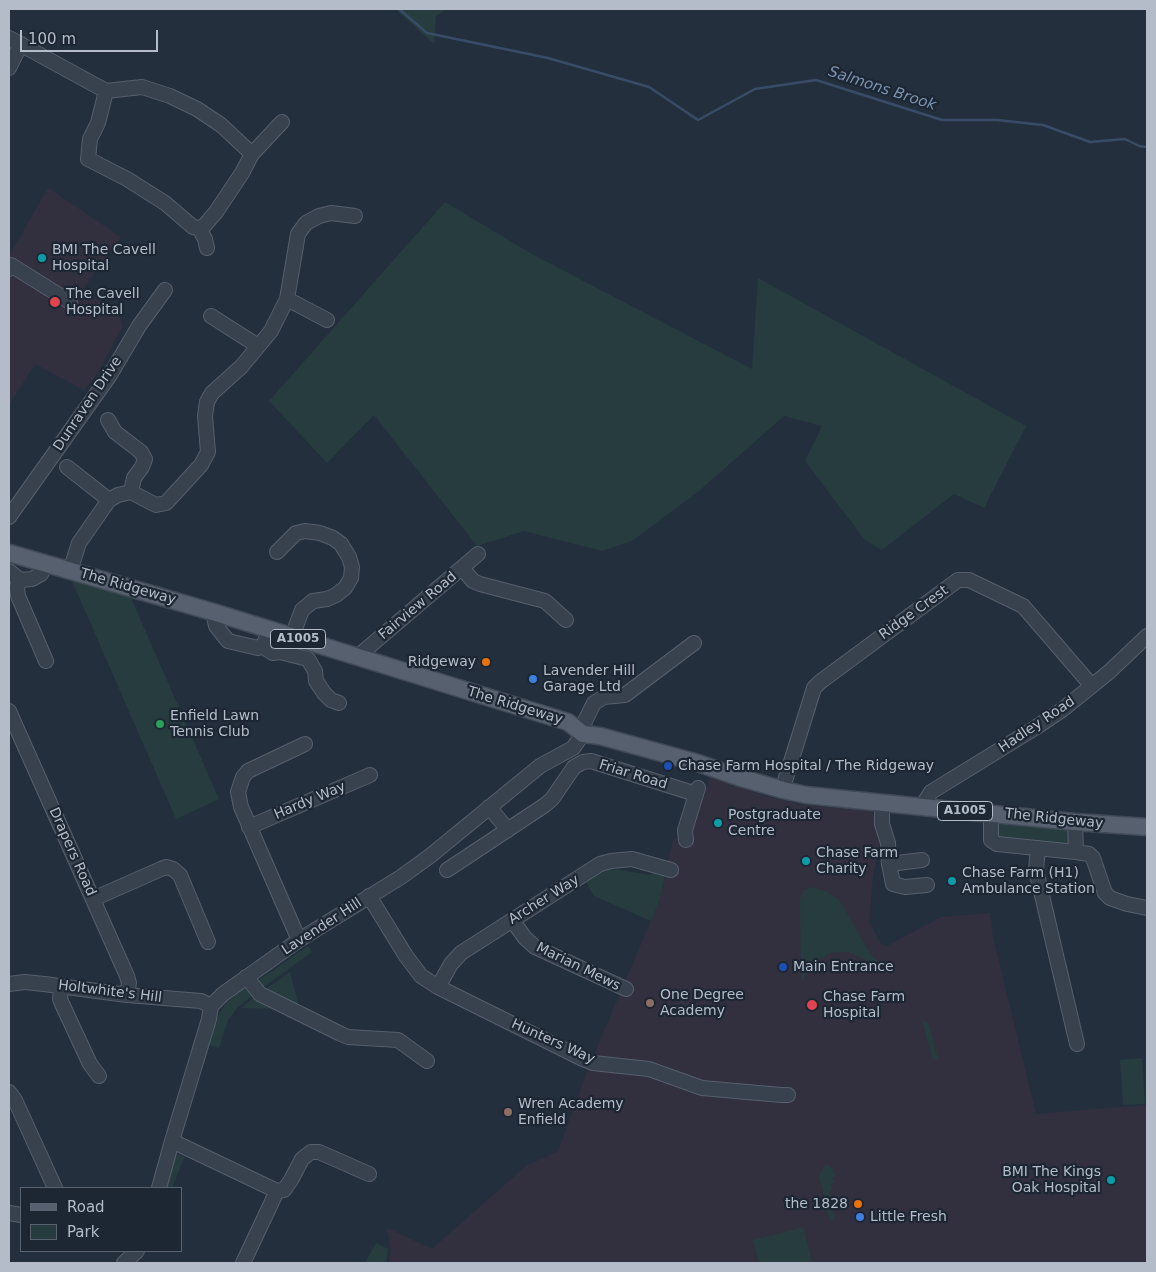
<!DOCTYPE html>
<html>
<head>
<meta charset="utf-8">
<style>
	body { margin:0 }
	#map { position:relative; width:1156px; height:1272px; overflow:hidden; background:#242f3e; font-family:"DejaVu Sans",sans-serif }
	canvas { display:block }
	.frame { position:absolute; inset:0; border:10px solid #b4bcc9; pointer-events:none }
	.legend { position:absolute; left:20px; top:1187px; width:162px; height:65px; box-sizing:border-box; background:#1d2633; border:1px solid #59626f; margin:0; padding:6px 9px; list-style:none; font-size:15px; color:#b4bcc9 }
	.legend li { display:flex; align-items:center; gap:10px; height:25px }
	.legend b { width:25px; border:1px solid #59626f }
	.scale { position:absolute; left:20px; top:30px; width:138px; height:22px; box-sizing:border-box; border:2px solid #b4bcc9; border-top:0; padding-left:6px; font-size:15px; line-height:18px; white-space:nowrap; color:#b4bcc9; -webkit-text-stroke:4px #1d2633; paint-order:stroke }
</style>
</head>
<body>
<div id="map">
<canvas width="1156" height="1272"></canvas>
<div class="frame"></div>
<ul class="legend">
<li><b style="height:6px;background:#56606e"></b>Road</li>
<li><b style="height:14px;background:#263c3f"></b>Park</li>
</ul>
<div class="scale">100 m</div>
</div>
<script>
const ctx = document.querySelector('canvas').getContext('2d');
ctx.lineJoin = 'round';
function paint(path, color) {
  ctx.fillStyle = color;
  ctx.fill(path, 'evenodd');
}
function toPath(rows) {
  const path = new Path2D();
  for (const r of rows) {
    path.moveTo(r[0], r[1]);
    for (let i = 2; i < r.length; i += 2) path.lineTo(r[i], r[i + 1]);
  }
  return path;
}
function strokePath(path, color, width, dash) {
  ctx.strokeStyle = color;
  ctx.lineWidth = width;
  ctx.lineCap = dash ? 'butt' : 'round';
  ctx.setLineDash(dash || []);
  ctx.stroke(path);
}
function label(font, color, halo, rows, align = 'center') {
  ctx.font = font + ' "DejaVu Sans",sans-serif';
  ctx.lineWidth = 4.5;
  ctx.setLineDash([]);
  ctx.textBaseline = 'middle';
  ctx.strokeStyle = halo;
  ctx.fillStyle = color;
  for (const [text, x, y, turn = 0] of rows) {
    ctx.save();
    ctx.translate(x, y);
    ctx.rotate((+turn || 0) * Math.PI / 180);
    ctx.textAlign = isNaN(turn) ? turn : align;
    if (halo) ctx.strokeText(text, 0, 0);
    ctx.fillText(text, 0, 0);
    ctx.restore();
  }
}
paint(toPath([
	[48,188,121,237,83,289,119,315,123,326,97,375,84,390,35,364,9,405,9,256],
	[711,776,764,796,803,805,872,811,880,843,873,875,869,922,881,944,887,946,941,917,990,913,993,937,1036,1114,1147,1105,1147,1263,389,1263,391,1251,387,1228,432,1249,526,1166,558,1151,590,1064,659,902,673,840,692,830]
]), '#32303f');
paint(toPath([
	[395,9,448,9,436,16,434,44],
	[445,202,530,253,752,369,758,278,1026,426,984,508,954,494,882,550,865,540,805,461,822,426,784,416,699,491,632,541,602,551,524,531,477,546,374,415,327,463,269,401],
	[72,581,131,598,219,799,176,819],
	[993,822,1070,830,1070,847,997,841],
	[613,869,651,875,658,870,665,877,659,902,651,921,594,896,586,882,604,871],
	[812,887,828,892,840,901,866,947,873,957,880,963,870,962,849,952,833,952,817,961,801,981,800,899,804,890],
	[308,946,312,952,261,989,258,982,259,980],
	[290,972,300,1011,262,992],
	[242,989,245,989,252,996,238,1007,228,1020,219,1048,208,1045,219,1014,227,1002],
	[256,996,277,1006,275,1009,241,1008],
	[922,1020,929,1024,938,1059,933,1060],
	[1142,1058,1145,1104,1123,1105,1120,1060],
	[176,1154,184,1156,184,1158,172,1188,166,1188],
	[826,1164,834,1169,832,1172,836,1174,831,1179,834,1181,830,1186,833,1188,829,1193,832,1196,831,1199,838,1203,832,1213,835,1215,830,1222,819,1176],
	[803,1227,812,1263,759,1263,753,1240],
	[376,1243,388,1249,386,1263,365,1263]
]), '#263c3f');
strokePath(toPath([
	[399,9,427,33,548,58,649,87,698,120,755,89,816,80,942,120,997,120,1043,125,1090,142,1125,139,1139,146,1147,147]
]), '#394c67', 2.5);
const minor = toPath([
	[9,38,106,91,142,87,170,96,197,109,221,125,252,154],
	[9,68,21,44],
	[106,91,98,123,90,139,88,159,127,179,165,203,193,227,199,228,204,226,216,212,242,173,252,154,282,122],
	[199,228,205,239,207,248],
	[9,269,11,265,70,302],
	[287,299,327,320],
	[211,316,258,346],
	[108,420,115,432,141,452,145,459,142,467,134,478,131,492],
	[67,467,109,500],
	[9,517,110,375,139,326,165,290],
	[277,552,296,533,305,531,320,533,333,538,341,544,349,557,352,567,351,578,345,588,336,595,327,599,313,601,302,610,292,637],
	[462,568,473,581,480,584,545,601,566,620],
	[9,571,20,580,32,579,41,574,46,564],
	[70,571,79,543,109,500,118,495,131,492,156,505,166,503,201,465,208,452,205,416,207,402,212,393,241,367,271,331,287,299,298,234,306,223,319,216,331,213,355,216],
	[20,580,17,587,18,596,46,661],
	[213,612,216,626,228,641,258,648,264,644,269,631],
	[262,646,273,653,280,652,308,659,315,671,316,681,324,693,331,700,339,703],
	[357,657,478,554],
	[9,711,127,976,129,983,127,995],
	[783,790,785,781,814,688,820,682,958,580,969,580,1023,606,1092,686],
	[882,802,882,824,888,843,889,864,893,884,905,887,927,885],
	[922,806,931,792,1035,728,1062,710,1109,672,1147,636],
	[489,807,508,830],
	[991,813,991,840,997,844,1076,852,1075,822],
	[249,827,370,775],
	[686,840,685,830,698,788],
	[1038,848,1036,870,1077,1044],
	[1076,852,1089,854,1093,858,1105,893,1110,898,1127,904,1147,908],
	[889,864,922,860],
	[447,870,545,805,552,799,574,767,583,762,591,761,696,794],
	[369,896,406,956,421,976,438,987,583,1059,593,1063,649,1069,702,1088,781,1095,788,1095],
	[93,899,161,869,166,867,173,869,180,875,208,942],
	[512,920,525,938,535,947,626,989],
	[299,940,241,807,238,792,243,777,248,771,305,744],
	[246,977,260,994,341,1034,348,1037,398,1040,427,1061],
	[9,984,25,982,44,984,127,995,201,1001,211,1006],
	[61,986,60,999,63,1006,90,1064,99,1076],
	[438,987,451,964,461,953,600,864,611,861,632,859,671,870],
	[9,1092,15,1100,55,1188],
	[172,1141,277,1191,284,1190,291,1180,302,1159,311,1152,319,1152,369,1174],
	[159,1188,172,1141,209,1019,211,1006,223,994,299,940,401,877,430,856,540,766,573,748,583,734,585,721,594,703,604,697,625,695,694,643],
	[9,1213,21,1215],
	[124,1263,137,1251],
	[243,1263,277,1191]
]);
const major = toPath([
	[9,553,213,612,568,722,583,734,600,736,698,763,738,777,783,790,806,795,952,810,1075,822,1147,827]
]);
strokePath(minor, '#565f6c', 16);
strokePath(major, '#414a57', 19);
strokePath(minor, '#38414e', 14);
strokePath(major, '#56606e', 16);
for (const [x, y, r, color] of [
	[42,258,5,"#0f9aa8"],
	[55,302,6,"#e0444e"],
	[486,662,5,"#e8710a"],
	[533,679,5,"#3f7fe0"],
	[160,724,5,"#2e9e5b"],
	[668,766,5,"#1a4fb4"],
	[718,823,5,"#0f9aa8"],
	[806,861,5,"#0f9aa8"],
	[952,881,5,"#0f9aa8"],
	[783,967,5,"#1a4fb4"],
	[650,1003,5,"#8d6e63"],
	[812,1005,6,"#e0444e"],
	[508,1112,5,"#8d6e63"],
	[1111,1180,5,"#0f9aa8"],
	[858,1204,5,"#e8710a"],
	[860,1217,5,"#3f7fe0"]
]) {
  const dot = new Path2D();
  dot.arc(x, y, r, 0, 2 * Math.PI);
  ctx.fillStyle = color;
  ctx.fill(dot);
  strokePath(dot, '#1d2633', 2);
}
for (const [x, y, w] of [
	[298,639,55],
	[965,811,55]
]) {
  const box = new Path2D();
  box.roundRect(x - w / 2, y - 9.5, w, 19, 4);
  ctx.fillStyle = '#1d2633';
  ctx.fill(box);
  strokePath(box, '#b4bcc9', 1);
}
label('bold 12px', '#b4bcc9', null, [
	["A1005",298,639],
	["A1005",965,811]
]);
label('14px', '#b4bcc9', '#1d2633', [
	["BMI The Cavell",52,250],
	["Hospital",52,266],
	["The Cavell",66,294],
	["Hospital",66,310],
	["Ridgeway",476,662,"right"],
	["Lavender Hill",543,671],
	["Garage Ltd",543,687],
	["Enfield Lawn",170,716],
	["Tennis Club",170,732],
	["Chase Farm Hospital / The Ridgeway",678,766],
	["Postgraduate",728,815],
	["Centre",728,831],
	["Chase Farm",816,853],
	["Charity",816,869],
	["Chase Farm (H1)",962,873],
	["Ambulance Station",962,889],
	["Main Entrance",793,967],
	["One Degree",660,995],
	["Academy",660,1011],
	["Chase Farm",823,997],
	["Hospital",823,1013],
	["Wren Academy",518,1104],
	["Enfield",518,1120],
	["BMI The Kings",1101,1172,"right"],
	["Oak Hospital",1101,1188,"right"],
	["the 1828",848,1204,"right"],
	["Little Fresh",870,1217]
], 'left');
label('14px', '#b4bcc9', '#1d2633', [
	["Dunraven Drive",88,404,-56],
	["The Ridgeway",128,587,16],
	["Fairview Road",418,606,-40],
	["Ridge Crest",914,613,-36],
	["The Ridgeway",515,706,17],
	["Hadley Road",1037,725,-34],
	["Friar Road",633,775,17],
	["Hardy Way",310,801,-23],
	["The Ridgeway",1054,819,6],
	["Drapers Road",72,852,66],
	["Archer Way",544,900,-32],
	["Lavender Hill",322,927,-33],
	["Marian Mews",578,967,26],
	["Holtwhite's Hill",110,992,7],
	["Hunters Way",553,1042,24]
]);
label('italic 15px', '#7c92b1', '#1d2633', [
	["Salmons Brook",882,89,18]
]);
</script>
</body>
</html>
